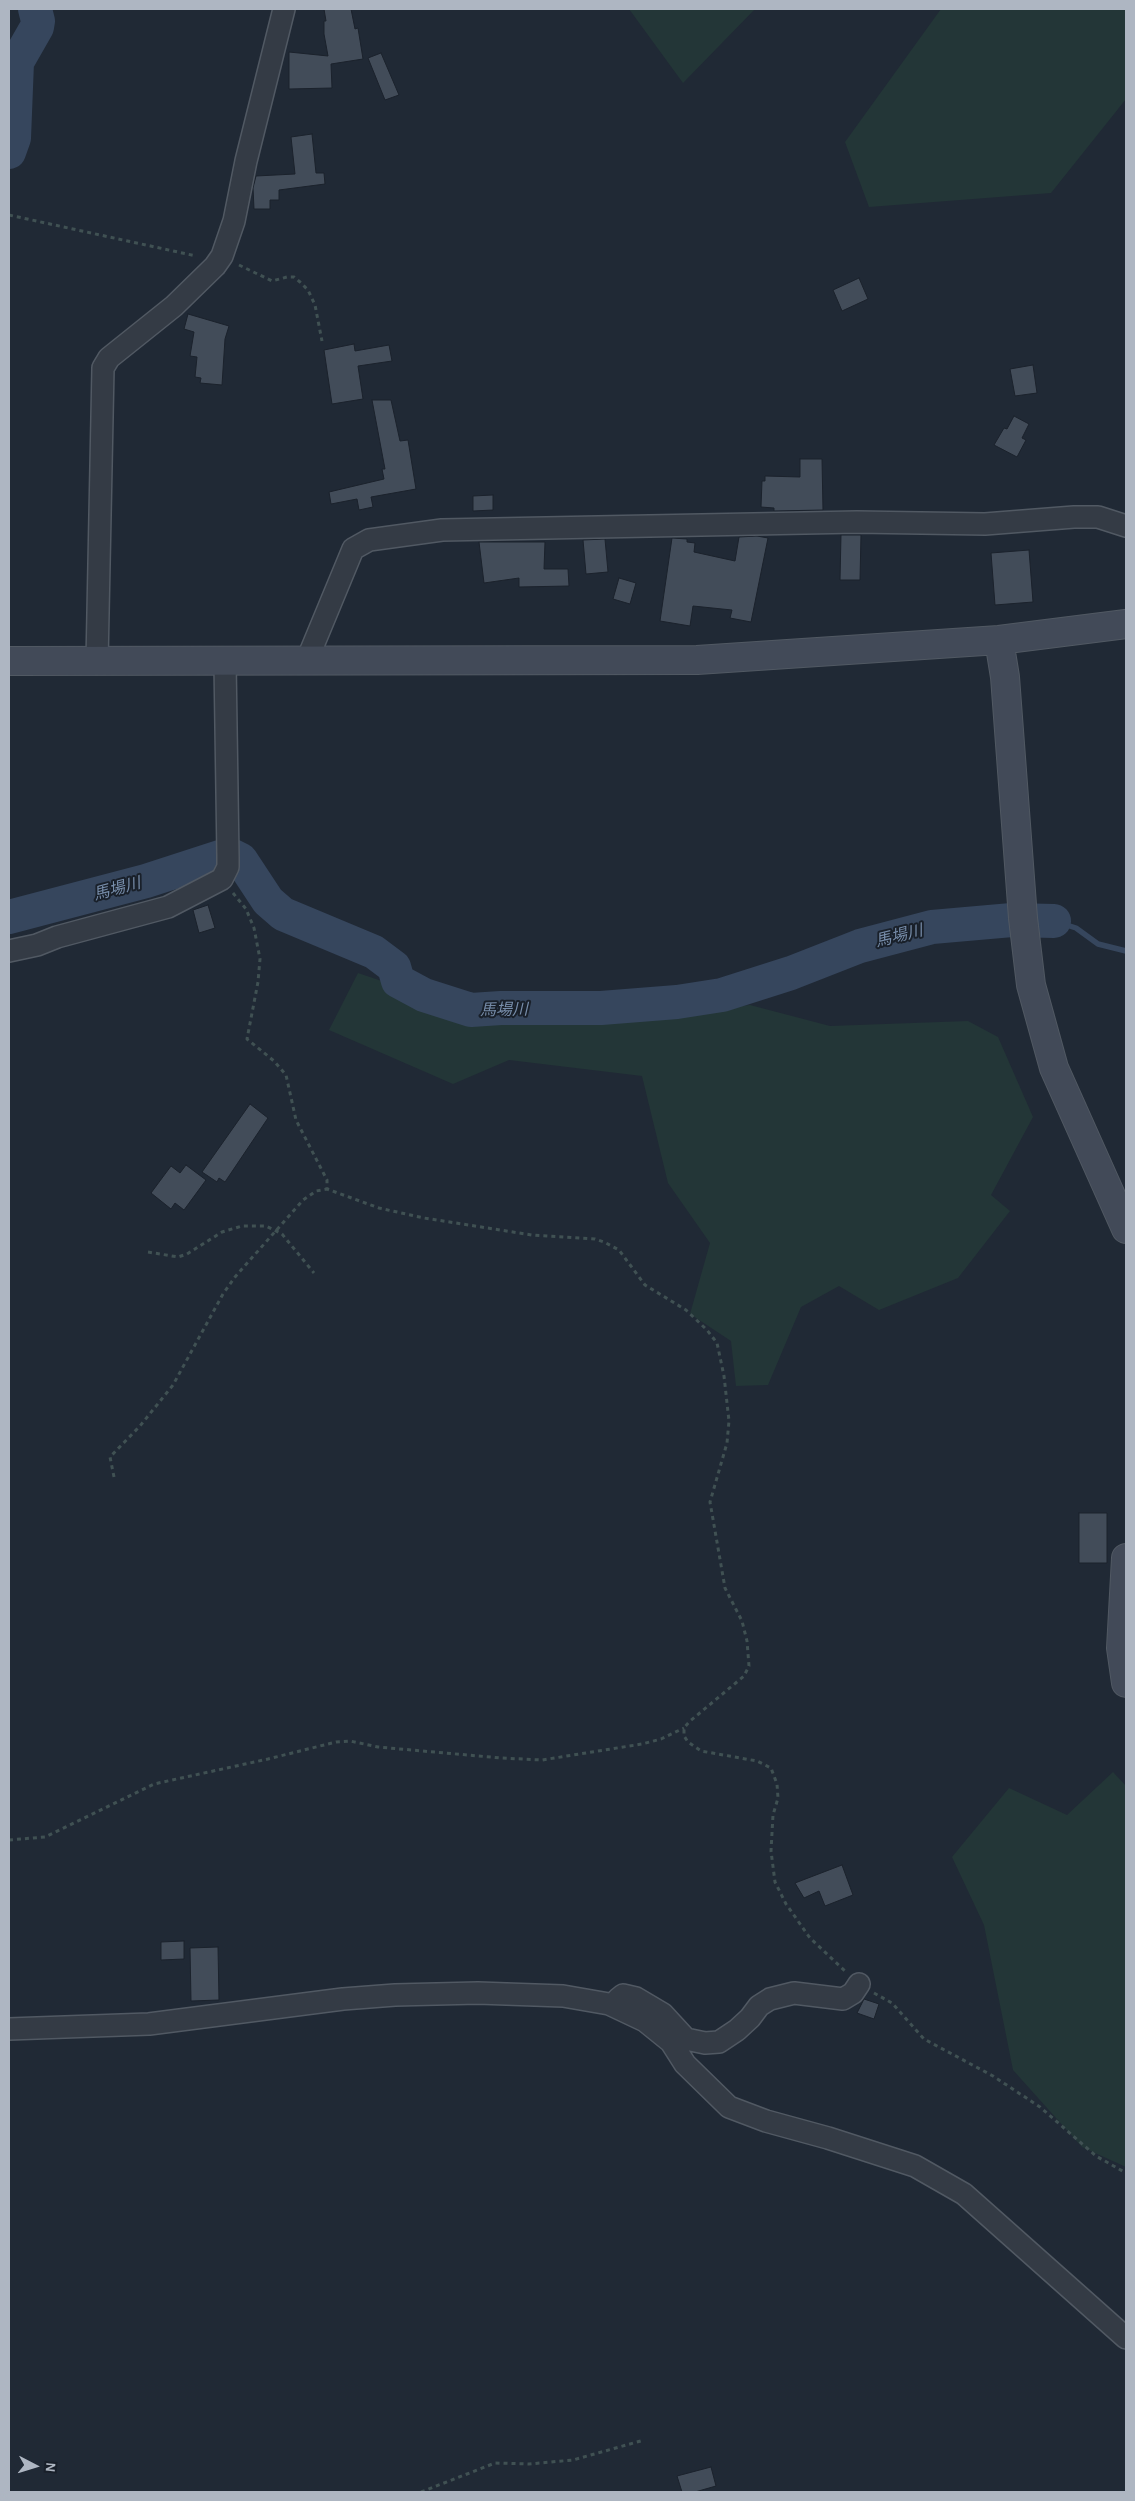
<!DOCTYPE html>
<html>
<head>
<meta charset="utf-8">
<style>
	body { margin:0 }
	#map { position:relative; width:1135px; height:2501px; overflow:hidden; background:#202935; font-family:"Alegreya Sans",sans-serif }
	canvas { display:block }
	.frame { position:absolute; inset:0; border:10px solid #aeb6c2; pointer-events:none }
	.north { position:absolute; left:10px; top:2441px; width:50px; height:50px; -webkit-text-stroke:4px #19202a; paint-order:stroke; rotate:95deg; font-size:14px; font-weight:700; line-height:20px; text-align:center; color:#aeb6c2 }
	.north::after { content:''; display:block; margin:auto; width:18px; height:22px; background:#aeb6c2; clip-path:polygon(50% 0,100% 100%,50% 72%,0 100%) }
</style>
</head>
<body>
<div id="map">
<canvas width="1135" height="2501"></canvas>
<div class="frame"></div>
<div class="north">N</div>
</div>
<script>
const ctx = document.querySelector('canvas').getContext('2d');
ctx.lineJoin = 'round';
function paint(path, color) {
  ctx.fillStyle = color;
  ctx.fill(path, 'evenodd');
}
function toPath(rows) {
  const path = new Path2D();
  for (const r of rows) {
    path.moveTo(r[0], r[1]);
    for (let i = 2; i < r.length; i += 2) path.lineTo(r[i], r[i + 1]);
  }
  return path;
}
function strokePath(path, color, width, dash) {
  ctx.strokeStyle = color;
  ctx.lineWidth = width;
  ctx.lineCap = dash ? 'butt' : 'round';
  ctx.setLineDash(dash || []);
  ctx.stroke(path);
}
function label(font, color, halo, rows, align = 'center') {
  ctx.font = font + ' "Alegreya Sans","Noto Sans JP",sans-serif';
  ctx.lineWidth = 4;
  ctx.setLineDash([]);
  ctx.textBaseline = 'middle';
  ctx.strokeStyle = halo;
  ctx.fillStyle = color;
  for (const [text, x, y, turn = 0] of rows) {
    ctx.save();
    ctx.translate(x, y);
    ctx.rotate((+turn || 0) * Math.PI / 180);
    ctx.textAlign = isNaN(turn) ? turn : align;
    if (halo) ctx.strokeText(text, 0, 0);
    ctx.fillText(text, 0, 0);
    ctx.restore();
  }
}
paint(toPath([
	[629,9,755,9,683,83],
	[941,9,1126,9,1126,99,1051,193,869,207,845,142],
	[358,973,486,1016,636,1017,750,1005,830,1026,968,1021,998,1037,1033,1117,991,1195,1010,1211,958,1278,879,1310,839,1286,801,1307,768,1385,736,1386,731,1341,690,1314,710,1243,668,1183,642,1076,509,1060,453,1084,329,1030],
	[1113,1772,1126,1786,1126,2167,1082,2147,1013,2070,984,1925,952,1857,1009,1788,1067,1815]
]), '#233637');
strokePath(toPath([
	[1054,921,1076,928,1098,944,1126,951]
]), '#36465d', 5.5);
strokePath(toPath([
	[9,152,14,138,17,62,37,27,38,21,35,9],
	[9,917,146,881,220,857,233,856,241,860,268,901,283,914,374,952,394,967,398,981,424,995,471,1010,501,1008,601,1008,677,1002,722,995,791,973,860,946,932,927,1012,920,1054,921]
]), '#36465d', 34);
const building = toPath([
	[324,9,351,9,355,29,358,28,363,59,331,64,332,88,289,89,289,52,328,56,324,34,324,21,326,21,324,9],
	[381,53,399,95,385,100,368,58,381,53],
	[312,134,316,173,324,173,325,184,279,190,279,200,270,200,270,209,254,209,253,188,256,176,295,174,291,137,312,134],
	[859,278,868,299,842,311,833,290,859,278],
	[188,314,229,326,225,339,222,385,200,383,201,378,195,377,197,357,190,356,194,332,184,329,188,314],
	[354,344,355,351,389,345,392,361,358,366,363,399,332,404,324,350,354,344],
	[1033,365,1037,393,1015,396,1010,369,1033,365],
	[372,400,391,400,400,441,408,440,416,489,371,497,373,507,359,510,357,499,331,504,329,492,384,479,382,469,385,469,372,400],
	[1014,416,1029,424,1022,438,1026,440,1017,457,994,445,1004,428,1007,429,1014,416],
	[800,459,822,459,823,510,774,511,774,508,761,507,762,481,765,481,765,476,800,477,800,459],
	[493,495,493,510,473,511,473,496,493,495],
	[841,535,861,535,860,580,840,580,841,535],
	[757,536,768,538,751,622,730,618,732,610,693,606,690,626,660,621,672,538,687,539,687,542,695,543,694,552,735,561,739,537,757,536],
	[605,539,608,572,586,574,583,540,605,539],
	[479,542,545,542,544,569,568,569,569,586,519,587,519,578,484,583,479,542],
	[1029,550,1033,602,995,605,991,553,1029,550],
	[619,578,636,583,630,604,613,599,619,578],
	[208,905,215,928,199,933,193,910,208,905],
	[250,1104,268,1118,225,1182,219,1178,217,1182,202,1172,250,1104],
	[186,1165,206,1180,184,1210,175,1203,171,1209,151,1193,171,1166,180,1173,186,1165],
	[1079,1513,1107,1513,1107,1563,1079,1563,1079,1513],
	[842,1865,853,1895,825,1906,819,1891,804,1898,795,1883,842,1865],
	[184,1941,184,1959,161,1960,161,1942,184,1941],
	[218,1947,219,2000,191,2001,190,1948,218,1947],
	[864,1999,879,2004,874,2019,857,2013,864,1999],
	[711,2467,716,2486,695,2492,682,2492,677,2476,711,2467]
]);
paint(building, '#424c59');
strokePath(building, '#1b222c', 1);
const street = toPath([
	[307,660,353,549,369,540,442,530,857,522,985,524,1074,517,1098,517,1126,526],
	[97,662,103,368,109,358,174,306,215,266,222,256,234,221,246,161,284,9],
	[9,951,37,945,57,937,168,907,222,879,228,867,228,857,225,662],
	[616,2007,618,1999,623,1995,636,1998,663,2014,686,2039,705,2043,719,2042,737,2030,750,2018,759,2006,770,1999,794,1993,843,1999,853,1993,859,1984],
	[9,2029,149,2024,343,1999,395,1995,478,1993,563,1996,609,2004,645,2021,671,2042,685,2064,729,2107,766,2121,828,2138,915,2166,964,2194,1126,2338]
]);
const secondary = toPath([
	[999,640,1005,677,1023,918,1031,985,1054,1068,1126,1229],
	[9,661,697,660,999,640,1126,624],
	[1126,1558,1121,1648,1126,1683]
]);
strokePath(street, '#515963', 24);
strokePath(secondary, '#515963', 30);
strokePath(toPath([
	[9,215,196,256],
	[239,265,272,281,287,277,294,277,300,282,308,290,315,305,322,341],
	[233,893,246,909,254,928,260,959,258,982,247,1039,274,1061,286,1075,296,1120,327,1180,327,1189,379,1208,424,1218,532,1235,595,1239,604,1242,619,1250,645,1285,686,1310,707,1330,717,1343,724,1376,729,1421,727,1443,710,1502,725,1588,742,1621,747,1641,749,1666,744,1676,689,1722,684,1728,684,1736,688,1742,701,1751,757,1761,771,1768,777,1784,778,1798,773,1815,771,1851,775,1882,786,1904,810,1938,845,1971],
	[148,1252,178,1257,187,1254,222,1232,242,1226,266,1226,282,1234,314,1273],
	[114,1477,110,1457,140,1426,173,1385,223,1294,235,1277,303,1200,316,1191,327,1189],
	[9,1840,45,1837,154,1784,268,1759,336,1742,350,1741,378,1747,501,1758,542,1760,642,1744,661,1739,684,1728],
	[874,1993,892,2003,924,2039,993,2076,1040,2107,1096,2156,1126,2173],
	[421,2492,495,2463,529,2464,573,2460,644,2440]
]), '#405153', 3, [4, 4]);
strokePath(street, '#343b45', 21);
strokePath(secondary, '#424a58', 28);
label('italic 16px', '#778daa', '#19202a', [
	["馬場川",117,889,-15],
	["馬場川",899,936,-14],
	["馬場川",504,1010,-1]
]);
</script>
</body>
</html>
